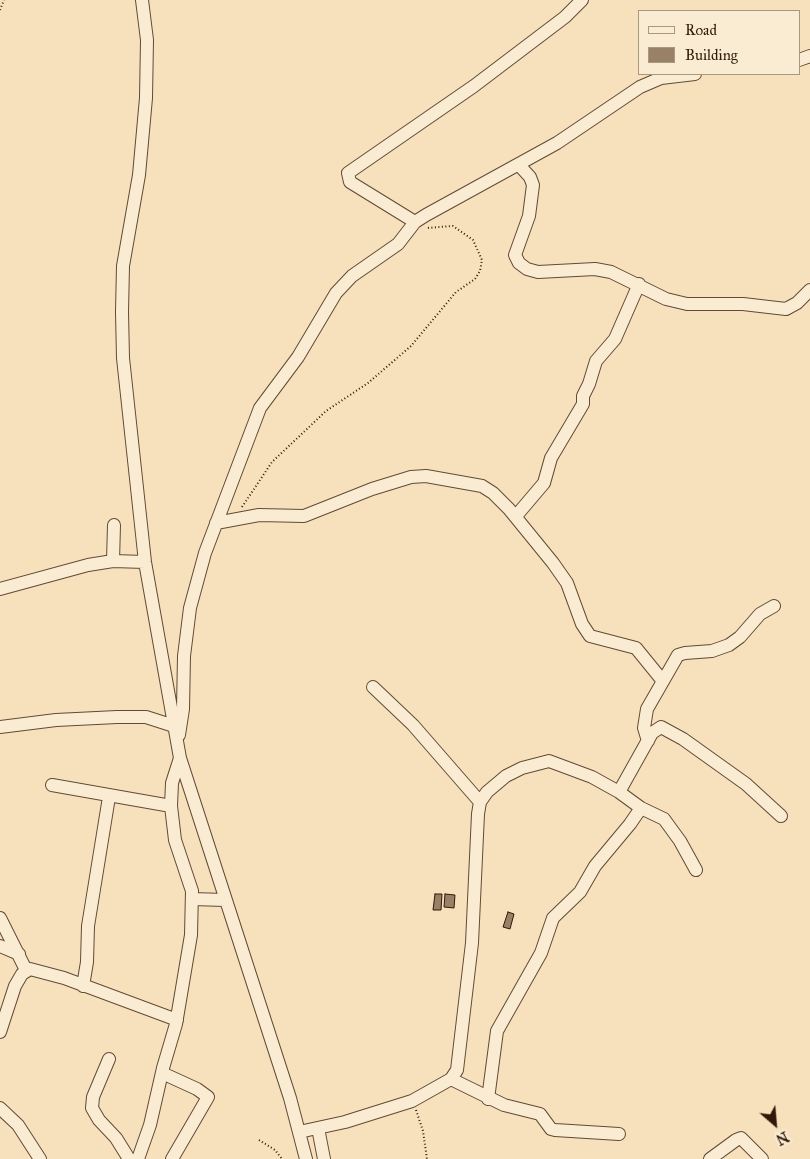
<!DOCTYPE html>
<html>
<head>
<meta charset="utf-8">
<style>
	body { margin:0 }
	#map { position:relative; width:810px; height:1159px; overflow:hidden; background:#f7e1bc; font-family:"IM FELL Great Primer",serif }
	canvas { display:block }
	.legend { position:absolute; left:638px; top:10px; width:162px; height:65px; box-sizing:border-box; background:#faecd3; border:1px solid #aa9782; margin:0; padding:6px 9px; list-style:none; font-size:15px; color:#311808 }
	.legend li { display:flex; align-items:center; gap:10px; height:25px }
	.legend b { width:25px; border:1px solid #aa9782 }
	.north { position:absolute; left:750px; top:1099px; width:50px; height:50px; -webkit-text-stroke:4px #faecd3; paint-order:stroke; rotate:153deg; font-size:14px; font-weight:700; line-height:20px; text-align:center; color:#311808 }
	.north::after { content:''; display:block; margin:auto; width:18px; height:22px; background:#311808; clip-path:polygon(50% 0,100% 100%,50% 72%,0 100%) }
</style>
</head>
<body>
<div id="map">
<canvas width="810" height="1159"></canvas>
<ul class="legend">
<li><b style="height:6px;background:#faecd3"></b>Road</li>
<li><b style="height:14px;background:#988166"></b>Building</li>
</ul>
<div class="north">N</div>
</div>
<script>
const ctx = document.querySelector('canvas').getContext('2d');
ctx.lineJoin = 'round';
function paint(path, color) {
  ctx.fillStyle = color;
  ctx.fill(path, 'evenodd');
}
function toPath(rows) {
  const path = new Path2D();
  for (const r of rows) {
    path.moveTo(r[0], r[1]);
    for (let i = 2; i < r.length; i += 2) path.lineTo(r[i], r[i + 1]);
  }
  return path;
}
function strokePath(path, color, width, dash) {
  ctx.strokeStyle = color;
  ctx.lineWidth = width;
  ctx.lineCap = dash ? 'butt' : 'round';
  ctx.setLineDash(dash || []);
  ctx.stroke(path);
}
const building = toPath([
	[435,894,442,894,441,910,433,910,435,894],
	[445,894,455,895,454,908,444,907,445,894],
	[508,912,514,914,510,929,503,927,508,912]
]);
paint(building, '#988166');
strokePath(building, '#311808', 1);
const minor = toPath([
	[142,0,147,40,146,98,139,175,123,266,122,312,123,358,145,562,180,758,290,1098,306,1159],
	[799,60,810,56],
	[519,165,530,177,533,185,529,216,515,255,519,263,527,269,538,272,595,269,611,272,666,299,687,304,743,304,786,309,797,303,810,290],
	[415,222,350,182,348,173,474,86,565,17,582,0],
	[516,516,544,483,551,458,583,404,583,396,589,384,596,361,615,339,639,284],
	[216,523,259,515,304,516,372,489,411,477,426,476,482,486,493,493,509,509,553,563,567,583,582,624,590,636,636,648,662,680],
	[113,561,114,525],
	[0,589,88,565,113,561,145,562],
	[373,687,413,725,480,802],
	[0,727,56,720,117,717,146,717,174,726],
	[179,735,183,709,184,656,190,608,205,553,260,408,298,357,336,293,352,276,398,244,415,222,426,215,557,143,640,87,661,78,695,74],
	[648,741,644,728,647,709,678,655,685,653,712,651,729,645,740,637,760,614,774,606],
	[52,785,171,806],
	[619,792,652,733,661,727,683,739,746,784,781,816],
	[192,899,225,900],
	[0,918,26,970],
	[0,946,19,954],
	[83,986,87,962,88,926,109,797],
	[0,1032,15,986,22,974,30,969,64,978,177,1020],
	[109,1059,93,1097,92,1108,99,1120,116,1138,129,1159],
	[162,1073,197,1089,208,1097,172,1159],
	[451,1079,504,1105,540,1114,551,1129,555,1130,619,1134],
	[488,1099,497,1031,541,953,553,918,580,892,595,866,630,824,641,808],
	[0,1108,18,1125,40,1159],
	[318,1128,324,1159],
	[299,1132,345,1122,412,1101,451,1079,457,1070,472,943,478,814,480,802,487,792,506,776,522,768,549,761,592,777,619,792,641,808,664,819,680,841,696,870],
	[138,1159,150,1125,163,1068,176,1024,191,935,192,891,175,840,171,806,172,783,180,758],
	[710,1159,736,1140,741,1138,762,1159]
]);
strokePath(minor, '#624a35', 14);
strokePath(toPath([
	[0,10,4,0],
	[242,507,272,462,326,411,368,383,411,346,456,292,475,279,480,271,482,260,473,240,453,226,427,228],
	[416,1110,423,1131,427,1159],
	[259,1140,275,1150,282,1159]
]), '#311808', 2, [1, 2.5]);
strokePath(minor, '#faecd3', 12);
</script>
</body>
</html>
